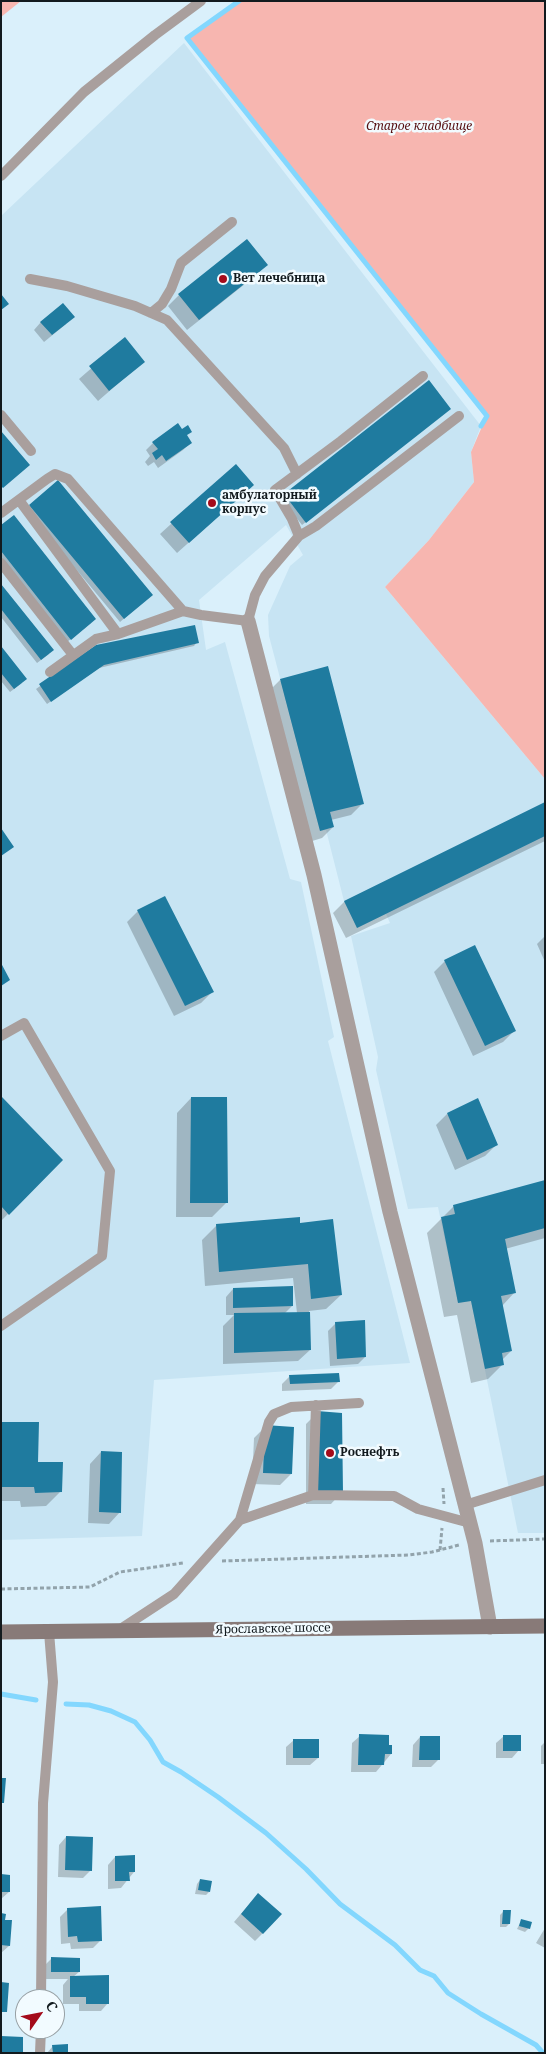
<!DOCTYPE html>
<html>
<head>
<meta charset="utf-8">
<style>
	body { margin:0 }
	#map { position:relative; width:546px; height:2054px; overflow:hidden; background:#daf0fb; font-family:"Noto Serif",serif }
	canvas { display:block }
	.frame { position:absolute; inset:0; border:2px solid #121a1e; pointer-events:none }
	.north { position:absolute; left:15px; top:1989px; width:50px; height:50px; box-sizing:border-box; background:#f2fbff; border:1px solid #98a1a5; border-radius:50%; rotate:57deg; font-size:14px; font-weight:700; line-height:20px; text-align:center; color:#121a1e }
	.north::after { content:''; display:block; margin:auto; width:18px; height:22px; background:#a40b1b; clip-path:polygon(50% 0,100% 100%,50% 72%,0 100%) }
</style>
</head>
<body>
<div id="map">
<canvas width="546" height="2054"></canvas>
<div class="frame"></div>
<div class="north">С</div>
</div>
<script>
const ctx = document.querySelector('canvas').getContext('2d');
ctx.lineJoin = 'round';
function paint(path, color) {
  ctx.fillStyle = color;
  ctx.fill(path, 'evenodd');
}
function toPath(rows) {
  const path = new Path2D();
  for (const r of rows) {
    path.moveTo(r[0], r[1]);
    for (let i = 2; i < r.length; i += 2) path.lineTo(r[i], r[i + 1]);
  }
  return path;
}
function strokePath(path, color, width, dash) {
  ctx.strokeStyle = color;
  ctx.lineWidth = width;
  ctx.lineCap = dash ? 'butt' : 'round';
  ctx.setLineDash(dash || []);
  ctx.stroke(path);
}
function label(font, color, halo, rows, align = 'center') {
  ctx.font = font + ' "Noto Serif",serif';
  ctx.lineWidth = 5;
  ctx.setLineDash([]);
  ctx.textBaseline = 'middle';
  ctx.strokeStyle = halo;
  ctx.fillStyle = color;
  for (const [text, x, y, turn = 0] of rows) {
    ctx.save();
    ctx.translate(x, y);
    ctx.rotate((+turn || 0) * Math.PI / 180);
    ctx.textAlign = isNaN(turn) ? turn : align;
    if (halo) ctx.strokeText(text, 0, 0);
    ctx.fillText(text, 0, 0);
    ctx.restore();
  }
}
paint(toPath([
	[184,43,481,426,471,452,474,482,429,540,385,587,545,779,545,1533,518,1533,471,1301,458,1303,438,1207,408,1209,376,1070,378,1057,351,936,390,923,386,914,357,928,344,901,326,830,320,831,269,636,268,615,290,566,303,555,286,525,199,600,206,650,225,642,290,879,301,882,334,1037,328,1041,410,1363,154,1380,142,1536,1,1540,1,216]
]), '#c7e4f3');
paint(toPath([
	[1,1,21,1,1,17],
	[239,1,545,1,545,779,385,587,429,540,474,482,471,452,487,415,187,38]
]), '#f7b6b0');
paint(toPath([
	[266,265,255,276,187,330,168,306,179,295],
	[41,322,66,324,44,342,34,330],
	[125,339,143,362,98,401,79,379],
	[446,412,302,525,281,498,285,495],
	[186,436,190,443,183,450,158,468,154,462,148,466,145,462,150,456,146,450,153,443],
	[236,465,241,496,177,553,160,534],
	[58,482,148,598,120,622,26,509],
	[1,526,91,623,67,642,1,559],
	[1,586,49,654,37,663,1,617],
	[197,642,194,646,99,668,47,704,36,689,96,646],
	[1,648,22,683,10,692,1,681],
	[280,680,363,803,351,815,331,820,333,827,322,838,309,842,269,691],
	[545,804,545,841,346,938,333,913,344,902],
	[138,911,212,992,201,1003,174,1016,127,922],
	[545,936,545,962,537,944],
	[445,961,514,1031,503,1042,473,1056,434,972],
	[1,1098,61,1160,1,1221],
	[191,1098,227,1202,212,1217,176,1217,177,1113],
	[447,1114,496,1145,485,1156,455,1170,436,1125],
	[545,1181,545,1238,505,1249,514,1293,502,1306,511,1351,502,1360,503,1364,488,1379,471,1383,457,1315,444,1317,427,1233,454,1206],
	[299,1224,341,1295,326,1309,309,1311,310,1350,298,1361,223,1364,223,1326,234,1315,226,1315,226,1297,233,1289,292,1306,284,1314,297,1313,293,1278,205,1286,202,1240,217,1225],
	[336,1323,365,1357,358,1364,330,1366,328,1331],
	[290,1376,339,1381,331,1389,282,1391,282,1384],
	[318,1412,342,1492,331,1504,306,1504,306,1424],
	[1,1423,60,1492,46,1506,21,1507,20,1501,1,1501],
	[265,1427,291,1474,280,1485,252,1484,254,1438],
	[101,1452,120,1512,109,1524,88,1523,90,1464],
	[360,1736,387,1747,391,1754,376,1772,351,1772,352,1743],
	[504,1736,519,1750,512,1758,496,1758,496,1743],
	[420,1737,438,1760,431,1767,412,1767,413,1745],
	[294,1740,318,1758,310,1765,286,1765,286,1747],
	[545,1742,545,1764,541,1764,541,1746],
	[66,1837,91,1870,83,1878,58,1877,59,1845],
	[115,1857,134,1872,121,1888,108,1889,108,1865],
	[1,1871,1,1876,9,1892,1,1899],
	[200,1880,209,1892,206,1895,195,1894,197,1884],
	[251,1902,263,1933,255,1941,234,1922],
	[68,1909,101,1940,93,1948,71,1949,70,1943,61,1944,60,1917],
	[504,1911,509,1924,506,1927,500,1927,500,1915],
	[1,1914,9,1946,1,1953],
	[521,1921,529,1928,525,1932,517,1929],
	[545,1928,545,1948,536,1943],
	[51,1959,79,1972,73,1977,108,2003,101,2011,79,2011,79,2004,63,2004,63,1985,68,1979,44,1979,44,1966],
	[53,2046,67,2053,47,2053]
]), '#0003');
strokePath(toPath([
	[239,1,187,38,487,416,481,426],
	[1,1694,36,1700],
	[66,1704,89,1705,111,1711,135,1722,150,1740,163,1762,181,1772,218,1797,266,1833,306,1869,340,1904,395,1945,420,1970,434,1976,448,1993,481,2014,536,2045,543,2053]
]), '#83d7fe', 5);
paint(toPath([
	[247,239,268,265,199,320,178,294],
	[1,294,9,304,1,310],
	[63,303,75,317,52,335,40,322],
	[125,337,145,362,109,391,89,366],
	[429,380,451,409,306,523,284,494],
	[178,423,182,429,188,425,192,432,187,435,192,443,166,461,162,455,156,460,152,453,158,449,152,442],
	[1,431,30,465,3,488,1,486],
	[236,464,254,485,189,543,170,522],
	[58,480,153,595,124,619,29,505],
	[14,515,96,619,71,640,1,551,1,525],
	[1,584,54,650,41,660,1,609],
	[195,625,199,643,104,665,51,702,39,684,96,645],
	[1,646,27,679,14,689,1,673],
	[328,666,364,804,330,812,334,827,320,831,280,679],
	[545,802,545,836,357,928,344,901],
	[1,828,14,847,1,856],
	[165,896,214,992,185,1006,137,910],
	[475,945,516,1031,485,1046,444,960],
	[1,963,10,980,1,986],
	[1,1096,63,1160,9,1215,1,1206],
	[191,1097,227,1097,228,1203,190,1203],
	[478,1098,498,1145,467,1160,447,1113],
	[545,1180,545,1228,505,1239,516,1293,501,1296,512,1351,502,1353,504,1365,485,1369,471,1301,458,1303,441,1217,455,1214,453,1205],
	[300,1217,300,1223,333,1219,342,1295,311,1299,308,1264,219,1272,216,1224],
	[293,1286,293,1306,233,1308,233,1288],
	[310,1312,311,1350,234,1353,234,1313],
	[365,1320,366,1357,337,1359,335,1322],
	[339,1373,340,1382,290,1384,289,1375],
	[317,1411,342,1413,343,1493,317,1494],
	[1,1422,39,1422,38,1462,63,1462,62,1492,35,1493,34,1487,1,1487],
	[265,1425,294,1427,292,1474,263,1473],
	[101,1451,122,1452,121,1513,99,1512],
	[359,1734,389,1735,389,1745,392,1745,392,1754,385,1754,384,1765,358,1765],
	[503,1735,521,1735,521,1751,503,1751],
	[420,1736,440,1736,440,1760,419,1760],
	[293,1739,319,1739,319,1758,293,1758],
	[1,1778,6,1778,4,1803,1,1803],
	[66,1836,93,1837,92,1871,65,1870],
	[135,1855,135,1872,129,1872,130,1881,115,1881,115,1856],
	[1,1874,10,1875,10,1892,1,1892],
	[200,1879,212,1881,210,1892,198,1890],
	[258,1893,282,1914,263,1934,241,1914],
	[101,1906,102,1941,78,1942,77,1936,68,1937,67,1908],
	[503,1910,511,1910,510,1924,502,1924],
	[1,1913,6,1914,5,1920,12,1920,10,1946,1,1945],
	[521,1919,532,1922,530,1929,519,1926],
	[51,1957,80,1958,80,1972,51,1972],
	[109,1975,109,2004,86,2004,86,1997,70,1997,70,1976],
	[1,1982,9,1983,7,2012,1,2012],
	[1,2036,23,2037,23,2052,3,2053,1,2051],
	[68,2044,68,2053,53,2053,52,2045]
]), '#1f7b9f');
strokePath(toPath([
	[443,1488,444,1504],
	[490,1541,545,1539],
	[440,1550,442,1528],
	[222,1561,409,1555,432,1552,459,1545],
	[1,1589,90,1587,120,1572,183,1563]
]), '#92a3ab', 3, [4, 2.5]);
strokePath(toPath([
	[1,176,84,92,155,35,201,1],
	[30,279,67,286,135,306,167,320,284,448,297,474],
	[151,313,162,304,171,289,181,263,232,222],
	[1,415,31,451],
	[19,500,118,634],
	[1,513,47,479,55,474,68,479,183,611],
	[299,536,292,519,275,490,341,441,423,376],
	[1,563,73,655],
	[50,672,96,639,118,634,183,611,201,615,248,621,255,595,265,576,299,536,316,526,459,416],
	[1,1036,24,1023,110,1171,102,1256,1,1326],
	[313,1495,316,1405],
	[465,1505,545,1480],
	[240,1520,313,1495,394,1496,418,1509,470,1523],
	[119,1630,174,1594,240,1520,269,1422,274,1414,291,1407,359,1403],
	[41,1999,43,1803,53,1682,49,1632],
	[40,2053,41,2029]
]), '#a99f9d', 10);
strokePath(toPath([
	[248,621,314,875,390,1212,475,1543,490,1627]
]), '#a99f9d', 15);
strokePath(toPath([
	[1,1632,545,1626]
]), '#887a78', 15);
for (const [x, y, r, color] of [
	[223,279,5,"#a40b1b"],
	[212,503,5,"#a40b1b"],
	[330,1453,5,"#a40b1b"]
]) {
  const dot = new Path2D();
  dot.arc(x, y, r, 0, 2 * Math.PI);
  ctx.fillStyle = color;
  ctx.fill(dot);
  strokePath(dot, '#f2fbff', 2);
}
label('italic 12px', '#550e10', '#f2fbff', [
	["Старое кладбище",419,127]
]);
label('bold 12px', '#121a1e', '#f2fbff', [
	["Вет лечебница",233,279],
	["амбулаторный",222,496],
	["корпус",222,510],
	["Роснефть",340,1453]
], 'left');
label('12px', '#121a1e', '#f2fbff', [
	["Ярославское шоссе",273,1629,-1]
]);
</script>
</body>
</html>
